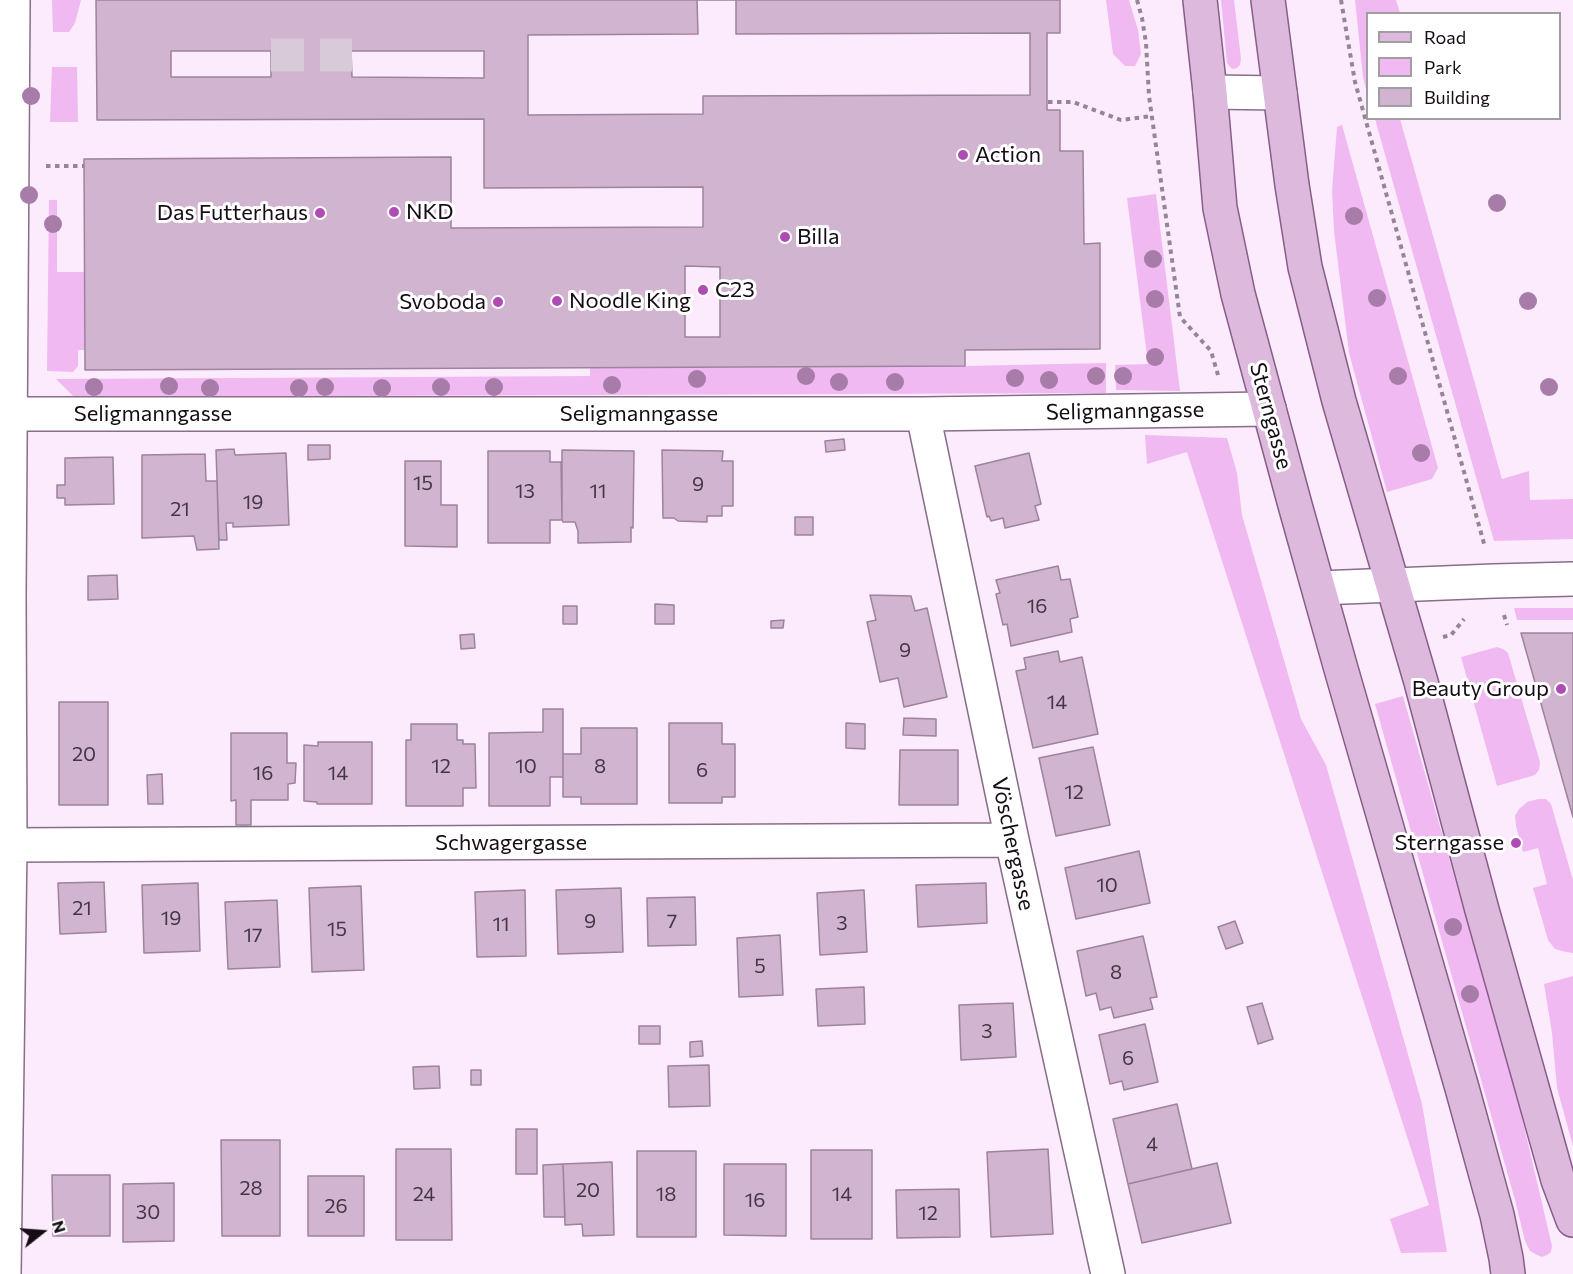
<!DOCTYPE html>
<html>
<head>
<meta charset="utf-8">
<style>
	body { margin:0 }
	#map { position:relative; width:1573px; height:1274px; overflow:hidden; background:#fcebfc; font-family:Commissioner,sans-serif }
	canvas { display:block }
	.legend { position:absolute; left:1366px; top:12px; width:195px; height:108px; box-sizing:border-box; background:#fff; border:2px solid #a19ea1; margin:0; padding:8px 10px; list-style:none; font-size:18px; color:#150c15 }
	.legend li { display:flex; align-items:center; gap:12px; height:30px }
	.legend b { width:30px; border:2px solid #a19ea1 }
	.north { position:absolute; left:12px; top:1202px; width:60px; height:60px; -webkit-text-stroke:4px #fff; paint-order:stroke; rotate:73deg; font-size:16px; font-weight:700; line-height:24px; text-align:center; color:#150c15 }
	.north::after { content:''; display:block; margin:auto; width:21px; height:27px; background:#150c15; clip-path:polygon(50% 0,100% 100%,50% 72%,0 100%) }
</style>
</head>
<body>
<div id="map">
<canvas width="1573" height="1274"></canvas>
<ul class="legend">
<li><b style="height:8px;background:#ddb9de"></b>Road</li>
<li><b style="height:16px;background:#f0b9f1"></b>Park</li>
<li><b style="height:16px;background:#d0b4d0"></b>Building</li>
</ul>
<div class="north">N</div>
</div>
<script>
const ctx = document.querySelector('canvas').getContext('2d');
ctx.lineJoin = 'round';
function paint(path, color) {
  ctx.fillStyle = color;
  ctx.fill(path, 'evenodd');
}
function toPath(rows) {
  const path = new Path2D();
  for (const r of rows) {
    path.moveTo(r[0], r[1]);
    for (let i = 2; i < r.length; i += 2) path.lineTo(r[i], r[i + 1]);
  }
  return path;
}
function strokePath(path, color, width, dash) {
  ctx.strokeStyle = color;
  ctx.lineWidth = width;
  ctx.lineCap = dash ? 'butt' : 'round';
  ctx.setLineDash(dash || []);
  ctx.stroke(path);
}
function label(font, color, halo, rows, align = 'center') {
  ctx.font = font + ' Commissioner,sans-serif';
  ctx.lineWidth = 6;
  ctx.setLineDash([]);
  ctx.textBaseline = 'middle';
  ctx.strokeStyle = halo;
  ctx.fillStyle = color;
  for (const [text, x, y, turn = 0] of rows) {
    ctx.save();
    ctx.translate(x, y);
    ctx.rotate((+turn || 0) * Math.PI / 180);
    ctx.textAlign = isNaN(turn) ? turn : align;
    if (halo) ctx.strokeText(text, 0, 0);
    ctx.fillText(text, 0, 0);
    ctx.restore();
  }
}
paint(toPath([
	[52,0,81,0,75,23,69,32,53,32],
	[1106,0,1129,0,1138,30,1141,54,1135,66,1125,66,1113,54],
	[1221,0,1234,0,1241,59,1240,65,1237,68,1233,69,1230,67,1227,63],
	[1355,0,1396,0,1400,13,1368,14,1367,93,1363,77],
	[52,67,77,67,78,122,50,122],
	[1375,119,1400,119,1502,479,1529,471,1530,500,1573,499,1573,539,1494,541],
	[1342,125,1438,468,1432,479,1387,492,1349,353,1334,231,1332,191,1337,127],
	[1156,194,1180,391,1116,390,1115,365,1148,364,1127,198],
	[49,200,57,200,57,272,85,272,85,350,78,350,78,366,73,372,47,371],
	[1106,363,1106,393,74,397,56,379,590,376,590,368,965,366],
	[1145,435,1227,438,1237,473,1242,515,1301,719,1326,765,1422,1104,1447,1252,1401,1253,1390,1219,1429,1205,1187,452,1147,464],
	[1514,608,1573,608,1573,620,1517,620],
	[1497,647,1503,649,1508,653,1540,762,1539,770,1535,775,1497,786,1461,657],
	[1403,696,1519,1105,1552,1246,1551,1252,1547,1255,1542,1257,1537,1255,1530,1251,1525,1241,1515,1200,1375,704],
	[1538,799,1546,799,1551,804,1573,880,1573,953,1566,952,1555,949,1548,940,1533,888,1547,884,1538,848,1523,852,1516,826,1515,816,1519,809,1527,802],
	[1573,976,1573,1146,1557,1088,1552,1033,1544,984]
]), '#f0b9f1');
const building = toPath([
	[96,0,1060,0,1060,33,1047,33,1047,110,1060,110,1060,151,1083,151,1084,244,1100,243,1100,349,965,350,965,366,85,370,84,159,451,157,451,228,703,227,703,187,484,188,484,119,97,120,96,0],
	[697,0,736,0,736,34,1030,33,1030,95,703,96,703,114,528,115,528,35,698,34,697,0],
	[171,51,271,51,271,77,171,77,171,51],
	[351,51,484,51,484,78,352,77,351,51],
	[685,266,720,267,720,337,685,337,685,266],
	[844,439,845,450,826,452,825,441,844,439],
	[308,445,330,445,330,459,308,460,308,445],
	[234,449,235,455,286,453,289,525,233,527,233,523,226,523,227,540,219,540,216,450,234,449],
	[562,450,634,451,633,528,631,527,631,542,578,543,578,531,575,522,563,522,562,520,562,450],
	[662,450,723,451,722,461,733,461,733,506,722,506,722,516,707,516,707,522,678,521,674,518,663,518,662,450],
	[488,451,550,451,550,462,561,462,562,520,550,520,550,543,488,543,488,451],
	[1029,453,1041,504,1035,506,1039,520,1005,528,1003,518,991,521,989,516,987,517,975,466,1029,453],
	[205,454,206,481,217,481,219,549,197,550,194,536,142,538,142,455,205,454],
	[113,457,114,504,65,505,65,498,57,498,57,485,65,485,65,458,113,457],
	[405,461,441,461,441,505,457,505,457,547,405,546,405,461],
	[795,517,813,517,813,535,795,535,795,517],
	[1058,566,1061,580,1070,579,1078,617,1070,619,1072,632,1011,646,1007,624,1003,625,996,594,1000,593,996,580,1058,566],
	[117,575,118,599,88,600,88,576,117,575],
	[870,595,911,596,915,611,927,608,947,697,904,707,898,678,880,682,867,622,876,620,870,595],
	[655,604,674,605,674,624,655,624,655,604],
	[563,606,577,606,577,624,563,624,563,606],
	[784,620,783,628,771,628,771,621,784,620],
	[1521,633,1573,633,1573,817,1521,633],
	[474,634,475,648,461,649,460,635,474,634],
	[1058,651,1060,662,1082,657,1098,734,1033,748,1016,671,1026,669,1024,658,1058,651],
	[59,702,108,702,108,805,59,805,59,702],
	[543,709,563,709,563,777,550,777,550,806,489,806,489,733,543,732,543,709],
	[904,718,936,719,936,736,903,735,904,718],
	[669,723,722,723,722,744,735,744,735,797,722,797,722,803,669,803,669,723],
	[846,723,865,724,865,749,846,748,846,723],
	[411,724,457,724,457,740,463,740,463,744,475,744,476,788,463,788,463,806,406,806,406,740,411,740,411,724],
	[581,728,637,728,637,804,581,804,581,797,563,797,563,754,581,754,581,728],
	[231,733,287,733,287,763,296,763,295,783,288,784,288,800,251,800,251,825,236,825,236,800,231,801,231,733],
	[318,742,372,742,372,804,317,804,317,802,304,801,304,745,318,746,318,742],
	[1093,747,1110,825,1056,836,1039,758,1093,747],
	[900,750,958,750,958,805,899,805,900,750],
	[162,774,163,804,148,804,147,775,162,774],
	[1139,851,1150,903,1076,919,1065,868,1139,851],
	[104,882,106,932,60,934,58,883,104,882],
	[198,883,200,951,144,953,142,885,198,883],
	[986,883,987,923,918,927,916,885,986,883],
	[361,886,364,970,312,972,309,888,361,886],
	[621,888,623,952,558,954,556,890,621,888],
	[525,890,526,956,477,957,475,892,525,890],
	[864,890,867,952,820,955,817,893,864,890],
	[695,897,696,945,648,946,647,898,695,897],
	[277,900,280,967,228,969,225,902,277,900],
	[1235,921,1243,943,1226,949,1218,927,1235,921],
	[780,935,783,995,739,997,737,938,780,935],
	[1143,936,1157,997,1150,998,1153,1009,1114,1018,1111,1007,1100,1010,1096,993,1086,996,1077,951,1143,936],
	[864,987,865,1024,818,1026,816,989,864,987],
	[1013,1003,1016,1057,961,1060,959,1005,1013,1003],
	[1262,1003,1273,1039,1258,1044,1247,1007,1262,1003],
	[1145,1024,1158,1082,1124,1090,1122,1081,1110,1084,1099,1035,1145,1024],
	[639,1026,660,1026,660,1044,639,1044,639,1026],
	[702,1041,703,1056,690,1057,690,1042,702,1041],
	[709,1065,710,1106,669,1107,668,1066,709,1065],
	[439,1066,440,1088,414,1089,413,1067,439,1066],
	[471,1070,481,1070,481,1085,471,1085,471,1070],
	[1177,1104,1192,1169,1128,1184,1113,1119,1177,1104],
	[516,1129,537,1129,537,1174,516,1174,516,1129],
	[221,1140,280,1140,280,1236,222,1236,221,1140],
	[396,1149,451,1149,452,1240,396,1240,396,1149],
	[1048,1149,1053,1234,991,1237,987,1152,1048,1149],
	[811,1150,872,1150,872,1239,811,1239,811,1150],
	[637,1151,696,1151,696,1237,637,1237,637,1151],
	[612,1162,614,1235,583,1236,582,1224,565,1225,563,1164,612,1162],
	[1217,1163,1231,1223,1142,1243,1128,1184,1217,1163],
	[563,1164,565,1217,544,1217,543,1165,563,1164],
	[724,1164,786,1164,786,1236,724,1235,724,1164],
	[52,1175,110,1175,110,1236,53,1236,52,1175],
	[308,1176,364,1176,364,1236,308,1236,308,1176],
	[174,1183,174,1241,123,1242,123,1184,174,1183],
	[959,1189,960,1237,897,1238,896,1190,959,1189]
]);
paint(building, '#d0b4d0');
strokePath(building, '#9d839d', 1.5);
strokePath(toPath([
	[271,55,352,55]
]), '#d9cad9', 33, [33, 16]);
const minor = toPath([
	[1210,92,1280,93],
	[10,414,923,414,1269,409],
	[923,414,1012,840,1108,1274],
	[1319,588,1494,581,1573,579],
	[10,845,1012,840],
	[4,1274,10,845,9,595,13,0]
]);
const major = toPath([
	[1200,0,1210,92,1220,208,1238,294,1295,505,1341,669,1462,1088,1497,1215,1506,1258,1508,1274],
	[1268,0,1292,185,1305,267,1339,401,1421,682,1482,910,1526,1066,1558,1180,1573,1220]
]);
strokePath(minor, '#886e88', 36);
strokePath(major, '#885e89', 36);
strokePath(toPath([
	[1137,0,1142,18,1146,43,1149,96,1180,317,1211,351,1218,375],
	[1341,0,1355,82,1485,547],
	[1048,102,1073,102,1121,120,1152,116],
	[46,166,84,166],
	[1504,615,1507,625],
	[1443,637,1451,635,1464,619]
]), '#948694', 4, [4.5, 4.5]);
strokePath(minor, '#fff', 33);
strokePath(major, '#ddb9de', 33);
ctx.fillStyle = '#a77ca9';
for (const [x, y] of [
	[31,96],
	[29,195],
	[1497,203],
	[1354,216],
	[53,224],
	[1153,259],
	[1377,298],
	[1155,299],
	[1528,301],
	[1155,357],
	[806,376],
	[1096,376],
	[1123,376],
	[1398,376],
	[1015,378],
	[697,379],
	[1049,380],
	[839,382],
	[895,382],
	[612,385],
	[169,386],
	[94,387],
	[325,387],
	[441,387],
	[494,387],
	[1549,387],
	[210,388],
	[299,388],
	[382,388],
	[1421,453],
	[1453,927],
	[1470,994]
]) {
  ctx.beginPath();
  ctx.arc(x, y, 9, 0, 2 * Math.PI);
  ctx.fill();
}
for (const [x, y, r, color] of [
	[963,155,6,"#ae4cb3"],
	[394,212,6,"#ae4cb3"],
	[320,213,6,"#ae4cb3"],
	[785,237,6,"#ae4cb3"],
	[703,290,6,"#ae4cb3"],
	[557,301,6,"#ae4cb3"],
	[498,302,6,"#ae4cb3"],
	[1561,689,6,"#ae4cb3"],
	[1516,843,6,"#ae4cb3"]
]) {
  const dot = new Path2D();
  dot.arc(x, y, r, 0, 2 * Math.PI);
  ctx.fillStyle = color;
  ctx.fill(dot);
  strokePath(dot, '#fff', 2);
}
label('20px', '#443644', null, [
	["15",423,483],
	["9",698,484],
	["13",525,491],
	["11",598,491],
	["19",253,502],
	["21",180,509],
	["16",1037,606],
	["9",905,650],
	["14",1057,702],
	["20",84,754],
	["12",441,766],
	["10",526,766],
	["8",600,766],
	["6",702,770],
	["16",263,773],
	["14",338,773],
	["12",1074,792],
	["10",1107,885],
	["21",82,908],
	["19",171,918],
	["9",590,921],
	["7",672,921],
	["3",842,923],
	["11",501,924],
	["15",337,929],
	["17",253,935],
	["5",760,966],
	["8",1116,972],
	["3",987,1031],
	["6",1128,1058],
	["4",1152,1144],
	["28",251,1188],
	["20",588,1190],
	["24",424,1194],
	["18",666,1194],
	["14",842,1194],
	["16",755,1200],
	["26",336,1206],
	["30",148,1212],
	["12",928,1213]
]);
label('22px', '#150c15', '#fff', [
	["Action",975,155],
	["NKD",406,212],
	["Das Futterhaus",308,213,"right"],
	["Billa",797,237],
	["C23",715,290],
	["Noodle King",569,301],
	["Svoboda",486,302,"right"],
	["Beauty Group",1549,689,"right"],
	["Sterngasse",1504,843,"right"]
], 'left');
label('22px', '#150c15', '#fff', [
	["Seligmanngasse",1125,411,-1],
	["Seligmanngasse",153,414],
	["Seligmanngasse",639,414],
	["Sterngasse",1271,416,75],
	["Schwagergasse",511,843],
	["Vöschergasse",1013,844,78]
]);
</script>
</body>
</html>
